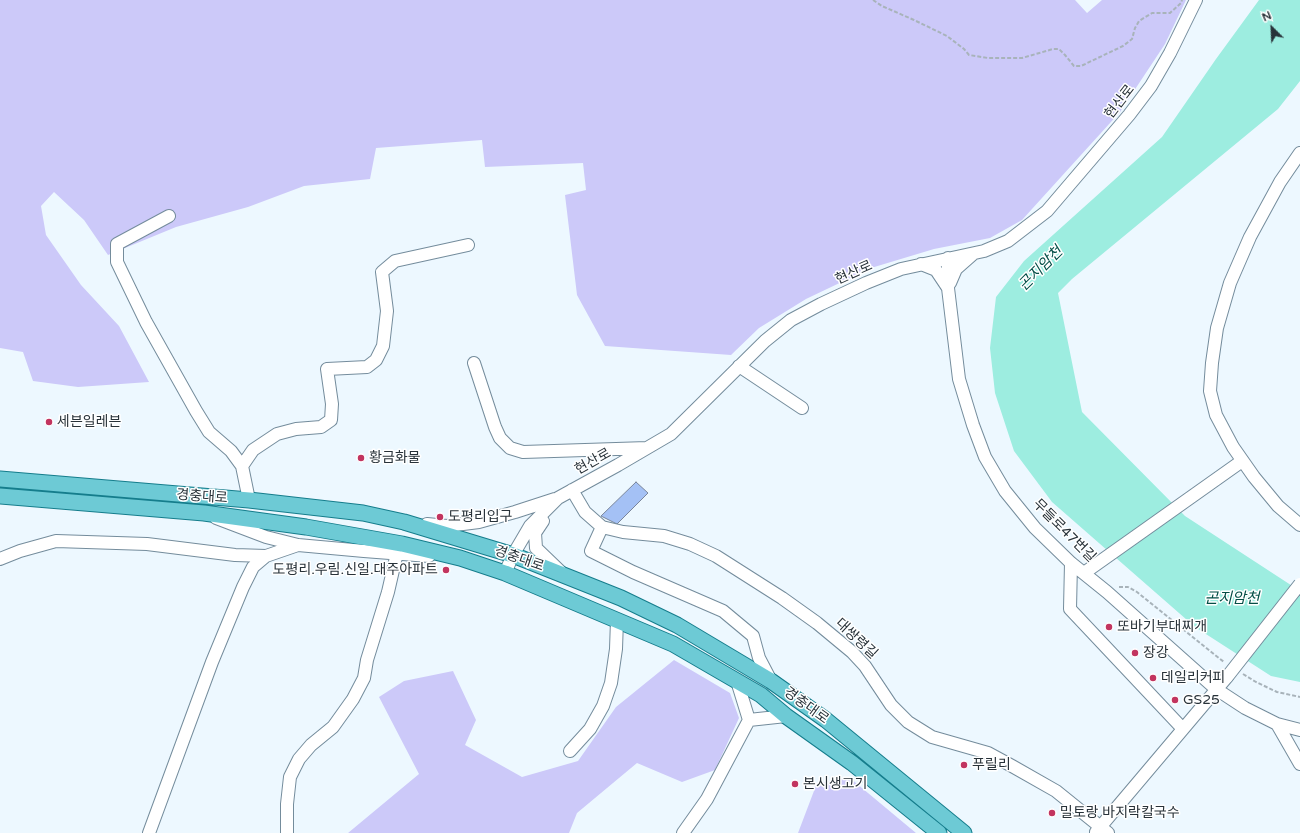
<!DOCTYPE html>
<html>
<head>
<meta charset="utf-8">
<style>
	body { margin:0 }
	#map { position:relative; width:1300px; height:833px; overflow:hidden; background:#edf8ff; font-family:"Varela Round",sans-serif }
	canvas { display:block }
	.north { position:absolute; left:1252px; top:8px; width:40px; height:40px; -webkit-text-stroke:3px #fff; paint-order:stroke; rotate:336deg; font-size:11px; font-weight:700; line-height:16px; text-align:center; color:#283239 }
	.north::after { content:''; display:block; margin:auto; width:14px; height:18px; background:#283239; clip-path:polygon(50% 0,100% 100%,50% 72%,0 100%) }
</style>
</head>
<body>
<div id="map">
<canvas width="1300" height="833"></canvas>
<div class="north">N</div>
</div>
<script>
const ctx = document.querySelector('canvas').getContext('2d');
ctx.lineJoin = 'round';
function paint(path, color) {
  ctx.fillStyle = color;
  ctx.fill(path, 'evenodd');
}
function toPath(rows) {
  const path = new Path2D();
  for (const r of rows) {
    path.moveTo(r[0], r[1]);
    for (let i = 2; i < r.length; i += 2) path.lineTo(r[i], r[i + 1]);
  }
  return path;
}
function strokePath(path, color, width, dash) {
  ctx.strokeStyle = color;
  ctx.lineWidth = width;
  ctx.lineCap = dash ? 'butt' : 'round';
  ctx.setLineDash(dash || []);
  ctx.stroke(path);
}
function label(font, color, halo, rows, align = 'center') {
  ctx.font = font + ' "Varela Round","Noto Sans KR",sans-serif';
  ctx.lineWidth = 3;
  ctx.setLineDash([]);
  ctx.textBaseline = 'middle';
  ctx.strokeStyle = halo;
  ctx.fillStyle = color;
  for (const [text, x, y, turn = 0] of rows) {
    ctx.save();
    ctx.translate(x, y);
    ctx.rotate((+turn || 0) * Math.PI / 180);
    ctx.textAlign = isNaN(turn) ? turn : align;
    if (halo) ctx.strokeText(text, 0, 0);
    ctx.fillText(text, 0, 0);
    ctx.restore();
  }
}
paint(toPath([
	[0,0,1075,0,1087,13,1102,0,1186,0,1165,44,1120,112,1022,220,990,238,934,249,871,268,806,299,759,328,731,355,605,346,577,295,565,195,586,190,583,163,485,167,482,140,376,148,370,179,304,186,248,207,176,227,108,255,84,220,54,192,41,206,46,235,81,285,119,326,149,382,78,387,33,381,23,352,0,348],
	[674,660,730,693,739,718,715,770,682,782,637,763,577,813,569,833,348,833,419,774,379,697,404,681,453,671,476,720,465,745,522,777,578,761,616,707],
	[850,778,916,833,798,833,817,783]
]), '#ccc9f9');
paint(toPath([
	[1259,0,1300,0,1300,81,1278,109,1072,279,1058,293,1082,412,1185,516,1300,591,1300,682,1271,676,1195,627,1052,502,1014,451,995,393,990,348,996,297,1024,261,1162,137,1216,59]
]), '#9dede0');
const building = toPath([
	[636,482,648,493,617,524,601,516,636,482]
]);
paint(building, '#a4c1f5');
strokePath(building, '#79859b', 1);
const minor = toPath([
	[1300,153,1280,182,1250,237,1230,283,1217,328,1212,363,1210,391,1216,415,1233,447,1254,477,1278,506,1300,525],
	[169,216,117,244,117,262,146,322,196,411,209,432,231,451,242,466,249,500],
	[948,258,948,288,959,379,973,425,985,457,1005,491,1035,528,1071,563,1107,592,1216,689,1245,708,1277,724,1300,730],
	[921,264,936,270,948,288],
	[950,283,956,269,973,254],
	[474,363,495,427,500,438,510,448,523,452,647,448],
	[739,366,802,408],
	[242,466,253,450,277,434,296,429,321,427,331,420,332,404,327,369,367,367,376,360,383,346,387,311,382,272,395,261,468,245],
	[572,490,585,512,602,527,623,532,664,536,690,544,716,556,782,598,817,623,852,652,865,666,891,705,908,722,932,737,988,753,1012,766,1056,791,1108,833],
	[216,518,266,537,298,545,364,551,429,556],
	[543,521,535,533,536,548,562,573],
	[427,524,447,526,479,522,515,512,555,499],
	[602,527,591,551,633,572,723,611,753,636,759,658,771,681],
	[0,559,20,551,56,541,147,544,235,555,266,556],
	[1071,563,1070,609,1183,729],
	[505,573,513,555,530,526,558,498,618,465,671,434,765,341,791,320,821,304,866,283,901,269,984,251,1008,241,1047,211,1129,115,1151,86,1170,53,1196,0],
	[1084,573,1242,461],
	[749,720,786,716],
	[1277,724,1300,764],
	[570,751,590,729,603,706,611,683,616,649,617,620],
	[1096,832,1227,677],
	[149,833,212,662,243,587,253,567,266,556,298,545],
	[287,833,287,804,290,777,299,759,311,745,333,727,353,699,364,678,367,660,388,592,397,553],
	[683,833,707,799,749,720,737,681]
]);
const major = toPath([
	[0,479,249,500,363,513,404,522,513,555,621,598,677,625,771,681,826,720,964,833],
	[0,496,204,513,306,527,402,544,460,558,505,573,673,644,761,695,786,716,852,763,939,833]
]);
strokePath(minor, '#748c9c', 14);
strokePath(major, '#157d8c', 17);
strokePath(toPath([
	[873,0,882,6,914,20,947,36,964,49,969,55,988,58,1022,58,1053,49,1059,49,1065,55,1074,66,1081,66,1123,46,1132,39,1135,28,1139,21,1152,13,1170,13,1181,3,1182,0],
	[1119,587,1128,587,1137,592,1215,655,1224,662],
	[1243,674,1256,682,1277,692,1300,697]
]), '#a8b3ba', 2, [4, 2]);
strokePath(minor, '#fff', 12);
strokePath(major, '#6dcad5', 15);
const minorBridge = toPath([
	[1227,677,1300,584]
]);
strokePath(minorBridge, '#748c9c', 14, []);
strokePath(minorBridge, '#fff', 12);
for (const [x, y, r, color] of [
	[49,422,4,"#c2345f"],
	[361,458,4,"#c2345f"],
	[440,517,4,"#c2345f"],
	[446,570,4,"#c2345f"],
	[1109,627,4,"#c2345f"],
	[1135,653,4,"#c2345f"],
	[1153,678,4,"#c2345f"],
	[1175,700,4,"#c2345f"],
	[964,765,4,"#c2345f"],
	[795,784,4,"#c2345f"],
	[1052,813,4,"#c2345f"]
]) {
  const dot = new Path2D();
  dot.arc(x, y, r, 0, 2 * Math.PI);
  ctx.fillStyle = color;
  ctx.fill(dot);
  strokePath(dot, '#fff', 1.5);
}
label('14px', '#283239', '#fff', [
	["현산로",1120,102,-52],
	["현산로",854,273,-24],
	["현산로",593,462,-29],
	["경충대로",202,497,4],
	["무들로47번길",1064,531,45],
	["경충대로",519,559,19],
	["대쌍령길",856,639,43],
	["경충대로",806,706,36]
]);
label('14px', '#283239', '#fff', [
	["세븐일레븐",57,422],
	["황금화물",369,458],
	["도평리입구",448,517],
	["도평리.우림.신일.대주아파트",438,570,"right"],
	["또바기부대찌개",1117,627],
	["장강",1143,653],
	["데일리커피",1161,678],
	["GS25",1183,700],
	["푸릴리",972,765],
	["본시생고기",803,784],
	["밀토랑 바지락칼국수",1060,813]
], 'left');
label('italic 15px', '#034e46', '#fff', [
	["곤지암천",1041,269,-45],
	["곤지암천",1232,599]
]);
</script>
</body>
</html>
